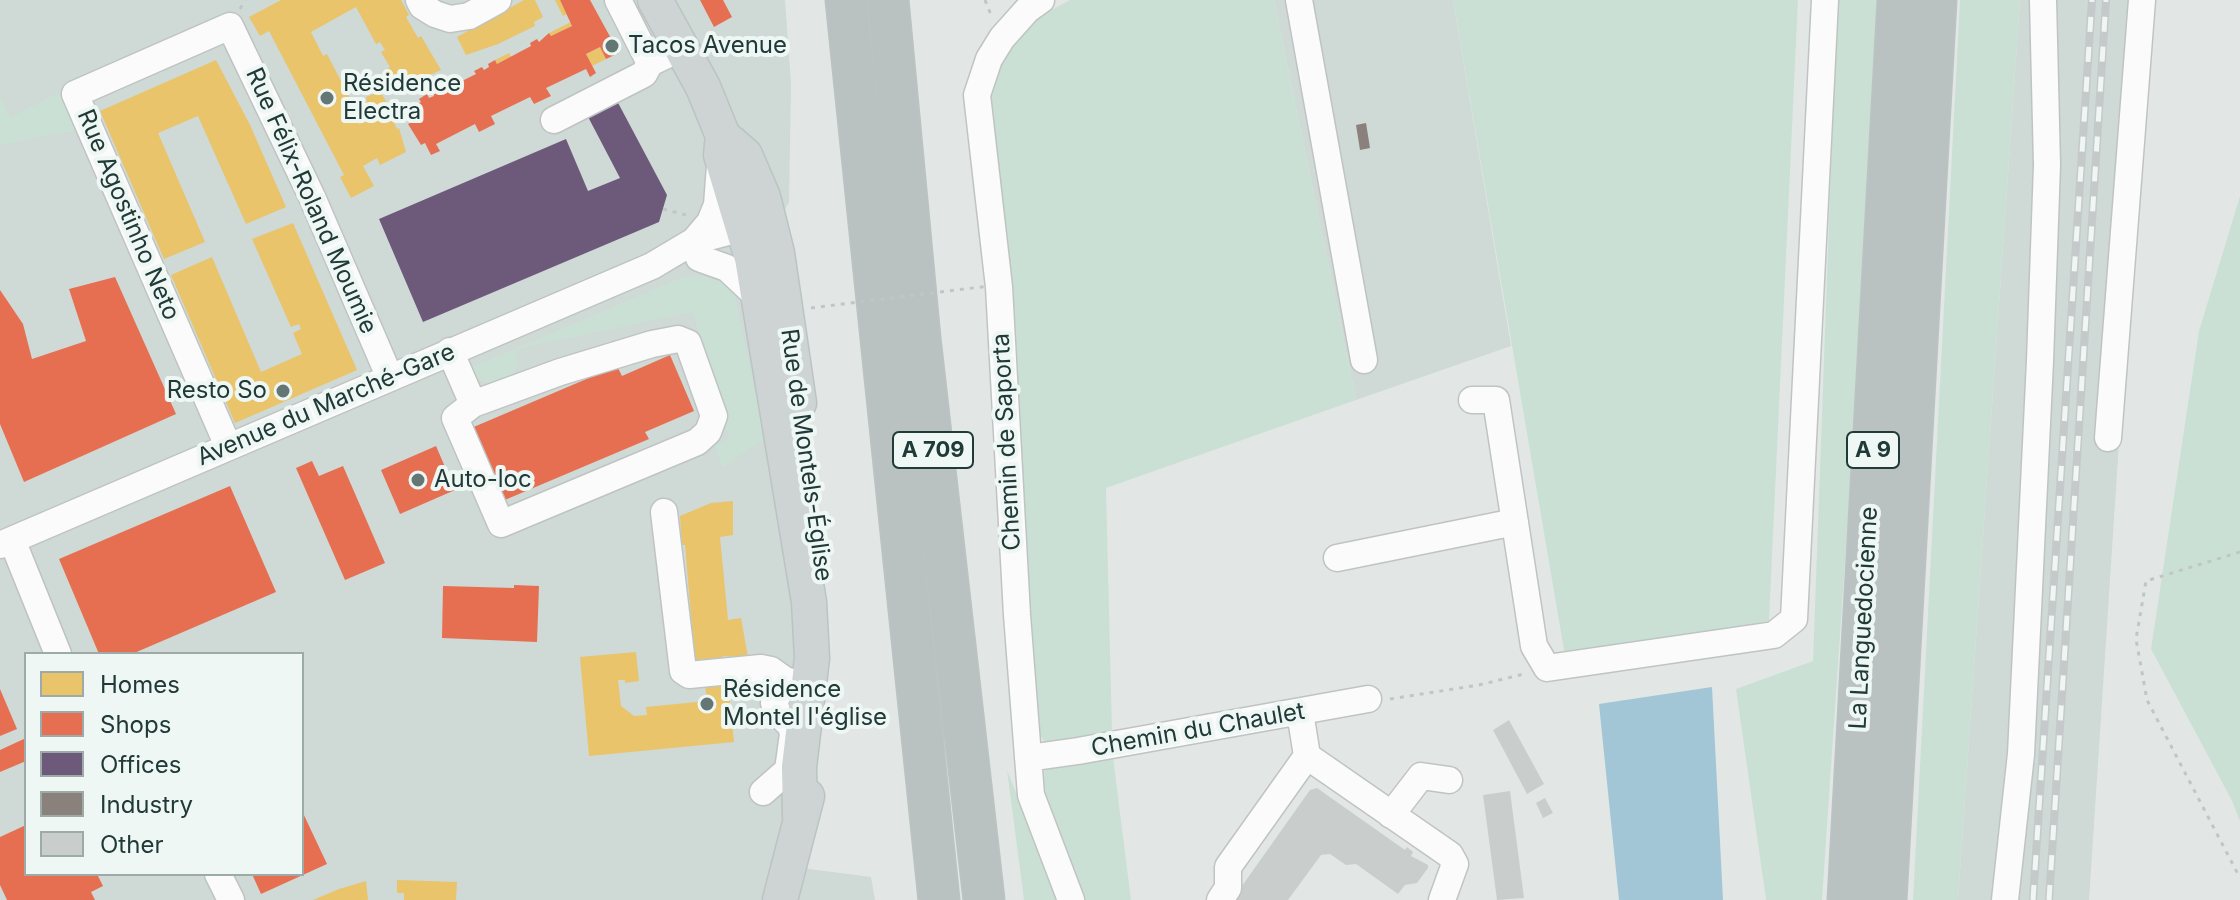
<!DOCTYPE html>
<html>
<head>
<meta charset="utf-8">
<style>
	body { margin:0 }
	#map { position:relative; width:2240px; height:900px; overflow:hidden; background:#e2e7e6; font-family:Inter,sans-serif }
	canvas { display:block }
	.legend { position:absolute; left:24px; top:652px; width:280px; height:224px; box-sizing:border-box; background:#eff7f4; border:2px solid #9caba8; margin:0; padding:10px 14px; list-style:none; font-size:24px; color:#203a37 }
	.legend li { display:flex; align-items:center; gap:16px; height:40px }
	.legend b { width:40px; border:2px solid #9caba8 }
</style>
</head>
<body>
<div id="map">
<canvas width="2240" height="900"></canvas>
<ul class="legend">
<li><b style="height:22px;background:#e9c46a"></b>Homes</li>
<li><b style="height:22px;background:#e76f51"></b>Shops</li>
<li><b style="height:22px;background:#6d597a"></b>Offices</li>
<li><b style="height:22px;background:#8a817c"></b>Industry</li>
<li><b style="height:22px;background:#c9cecd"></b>Other</li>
</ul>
</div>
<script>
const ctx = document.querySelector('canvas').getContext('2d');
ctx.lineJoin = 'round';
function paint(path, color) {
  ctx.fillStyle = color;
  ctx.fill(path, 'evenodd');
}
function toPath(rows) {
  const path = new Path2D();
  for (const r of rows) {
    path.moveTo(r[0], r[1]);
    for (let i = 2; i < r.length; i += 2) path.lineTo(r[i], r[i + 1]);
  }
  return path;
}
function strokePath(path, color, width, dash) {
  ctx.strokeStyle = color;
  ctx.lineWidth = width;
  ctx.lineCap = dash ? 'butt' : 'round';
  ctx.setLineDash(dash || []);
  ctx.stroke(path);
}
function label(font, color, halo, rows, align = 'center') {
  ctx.font = font + ' Inter,sans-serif';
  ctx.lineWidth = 8;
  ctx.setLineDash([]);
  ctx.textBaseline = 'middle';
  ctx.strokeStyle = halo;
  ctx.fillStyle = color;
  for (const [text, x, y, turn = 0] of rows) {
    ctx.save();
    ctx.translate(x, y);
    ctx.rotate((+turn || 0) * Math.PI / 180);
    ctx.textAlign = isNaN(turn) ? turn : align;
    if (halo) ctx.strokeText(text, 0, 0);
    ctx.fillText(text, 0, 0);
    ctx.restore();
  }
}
paint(toPath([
	[0,0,785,0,791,84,789,202,755,263,813,644,786,866,871,877,875,900,0,900],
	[26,654,302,654,302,874,26,874],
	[1274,0,1453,0,1511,346,1356,400],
	[2020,0,2148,0,2089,900,1958,900]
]), '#cfd9d6');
paint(toPath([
	[1070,0,1274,0,1356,400,1106,488,1112,731,1046,743,1031,724,991,95,995,70,1018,38,1036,18],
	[1453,0,1798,0,1769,621,1565,656],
	[1837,0,1878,0,1865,268,1822,900,1766,900,1736,689,1813,661],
	[1960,0,2020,0,1958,900,1913,900],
	[66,89,83,129,0,145,0,98,10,118],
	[2240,196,2240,821,2231,799,2151,649,2199,331],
	[701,276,722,282,735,296,765,439,722,468,715,445,729,438,693,312,521,348,516,355,518,364,513,376,503,383,487,383,470,376,468,369,683,277],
	[1113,757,1131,900,1081,900,1036,789,1045,770],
	[1007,770,1059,900,1024,900]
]), '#cbe0d5');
paint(toPath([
	[1712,687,1723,900,1619,900,1599,704]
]), '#a2c6d6');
paint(toPath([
	[281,0,401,0,409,15,406,17,418,38,421,36,441,70,403,87,402,83,395,86,386,70,390,67,381,52,385,50,380,42,376,44,356,7,311,32,323,56,327,54,352,102,349,104,359,124,370,120,363,103,367,101,366,97,380,91,394,115,391,116,397,129,399,128,406,152,380,165,377,158,363,166,374,186,351,198,340,177,344,175,269,31,260,36,249,17],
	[524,0,535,0,543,17,534,22,535,26,498,44,466,55,457,37],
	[555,0,560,0,567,14,563,16],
	[571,22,572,26,551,36,549,33],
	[600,47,606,59,592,66,586,54],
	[509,53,511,57,497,64,495,60],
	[216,60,250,125,286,207,246,224,198,116,158,133,205,242,164,259,100,111],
	[460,78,462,81,440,92,439,89],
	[293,223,357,370,235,423,171,275,212,257,261,372,302,354,293,333,301,329,299,324,291,327,252,239],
	[733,501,733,535,720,537,728,620,741,618,748,657,723,656,723,660,695,663,685,545,682,545,680,516,711,503],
	[636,652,639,681,625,683,625,680,618,680,621,706,634,716,647,715,646,707,707,701,705,684,728,682,734,742,589,756,580,657],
	[397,880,457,882,456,900,404,900,404,893,397,893],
	[366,881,368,900,313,900,339,889]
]), '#e9c46a');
paint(toPath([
	[560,0,590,0,619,53,606,59,600,47,586,54,596,73,590,77,586,69,546,88,551,96,534,104,530,97,491,116,495,124,479,132,475,124,436,144,440,151,431,155,425,143,421,145,408,124,412,122,401,105,407,102,410,108,421,102,419,99,427,94,429,98,434,96,433,92,439,89,440,92,476,74,474,71,482,67,484,70,489,67,488,64,495,60,497,64,531,46,530,43,537,39,539,42,549,33,551,36,572,26],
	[700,0,723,0,732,17,714,27],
	[115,277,176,414,24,482,0,424,0,290,23,324,32,359,86,341,69,289],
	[670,355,694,411,645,432,649,439,500,502,469,429,617,366,622,376],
	[436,446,455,490,400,514,381,470],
	[312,461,319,476,343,466,385,563,345,580,296,468],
	[230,486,276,592,132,654,99,654,59,559],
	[514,585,539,586,537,642,442,638,443,586,514,588],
	[0,689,17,729,0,736],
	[26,738,26,761,0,772,0,750],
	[302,811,327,864,261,894,252,874,302,874],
	[26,825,26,874,97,874,103,886,91,892,95,900,7,900,0,885,0,837]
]), '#e76f51');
paint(toPath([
	[616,99,667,195,659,222,423,322,379,219,566,139,588,191,620,178,585,111]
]), '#6d597a');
paint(toPath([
	[1366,123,1370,148,1360,150,1356,125]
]), '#8a817c');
paint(toPath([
	[1509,720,1544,784,1527,794,1493,730],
	[1317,788,1405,850,1407,847,1413,852,1411,856,1428,865,1428,868,1417,883,1405,885,1398,894,1356,864,1346,865,1330,854,1321,855,1288,900,1232,900,1310,790],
	[1510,791,1524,898,1497,900,1483,795],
	[1545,798,1553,813,1543,818,1536,803]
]), '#c9cecd');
const minor = toPath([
	[419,0,422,6,435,14,450,19,469,16,498,0],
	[618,0,650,63],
	[1041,0,1027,10,1002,38,989,59,977,95,999,287,1017,615,1031,795,1071,900],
	[1299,0,1364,360],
	[554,120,644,74,650,63,681,48],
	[694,241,710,222,717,205,720,166],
	[699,258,727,268,759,298],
	[450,351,473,404,560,372,652,344,678,339,688,343,714,416,708,432,697,442,501,524,455,418,473,404],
	[1472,400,1496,400,1534,646,1547,668,1774,635,1794,619,1825,0],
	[2108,438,2142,0],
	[228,446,75,94,230,26,312,197,390,378],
	[664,512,683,671,689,675,761,668,771,670,785,680,809,687],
	[12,540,58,654],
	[0,545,652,266,694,241,728,232,745,231],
	[1337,558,1515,522],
	[1307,756,1450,855,1455,864,1442,900],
	[1028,758,1078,751,1368,699],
	[763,792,788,770,793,734,791,726,778,713,774,703,785,680],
	[1391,815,1421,776,1449,780],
	[218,874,231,900],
	[1220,900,1228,888,1228,867,1307,756,1300,712],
	[2005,900,2021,754,2040,361,2047,165,2043,0]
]);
const major = toPath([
	[655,0,703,87,723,136,721,155,752,258,809,602,812,658,799,767,800,816],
	[723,136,745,155,763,197,777,253,799,403],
	[780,900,807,796]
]);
const highway = toPath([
	[846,0,939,900],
	[888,0,920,338,984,900],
	[1848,900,1898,0],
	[1886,900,1936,0]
]);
strokePath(minor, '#bfc4c3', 29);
strokePath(major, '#bbc4c3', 37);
strokePath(highway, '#bbc4c3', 43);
strokePath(toPath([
	[985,0,991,15],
	[240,9,245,0],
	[663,209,686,215],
	[2240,552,2146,581,2136,639,2147,700,2240,878],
	[1390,699,1479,685,1524,674]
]), '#bfc7c6', 3, [4, 6]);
strokePath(minor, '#fbfbfb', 26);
strokePath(major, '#cdd4d3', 34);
strokePath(highway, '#b9c1c1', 40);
const rail = toPath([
	[2033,900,2092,0],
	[2049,900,2106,0]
]);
strokePath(rail, '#c6c9c9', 8);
strokePath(rail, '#eff7f4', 5, [15]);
strokePath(toPath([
	[811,308,989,286]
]), '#bfc7c6', 3, [4, 6]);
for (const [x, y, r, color] of [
	[612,46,8,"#647774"],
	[327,98,8,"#647774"],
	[283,391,8,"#647774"],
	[418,480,8,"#647774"],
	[707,704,8,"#647774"]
]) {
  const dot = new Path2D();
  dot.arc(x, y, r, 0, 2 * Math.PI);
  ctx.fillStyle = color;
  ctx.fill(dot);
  strokePath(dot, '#eff7f4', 3);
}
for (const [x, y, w] of [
	[933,450,80],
	[1873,450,52]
]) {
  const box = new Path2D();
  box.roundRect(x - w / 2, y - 18, w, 36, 6);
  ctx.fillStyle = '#eff7f4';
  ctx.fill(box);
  strokePath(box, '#203a37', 2);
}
label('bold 22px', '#203a37', null, [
	["A 709",933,450],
	["A 9",1873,450]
]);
label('24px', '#203a37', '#eff7f4', [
	["Tacos Avenue",628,46],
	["Résidence",343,84],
	["Electra",343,112],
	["Resto So",267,391,"right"],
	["Auto-loc",434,480],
	["Résidence",723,690],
	["Montel l'église",723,718]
], 'left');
label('24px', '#203a37', '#eff7f4', [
	["Rue Félix-Roland Moumie",311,201,66],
	["Rue Agostinho Neto",128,215,67],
	["Avenue du Marché-Gare",326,405,-23],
	["Chemin de Saporta",1007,442,-93],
	["Rue de Montels-Église",806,455,82],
	["La Languedocienne",1864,618,-87],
	["Chemin du Chaulet",1198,730,-10]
]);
</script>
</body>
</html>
